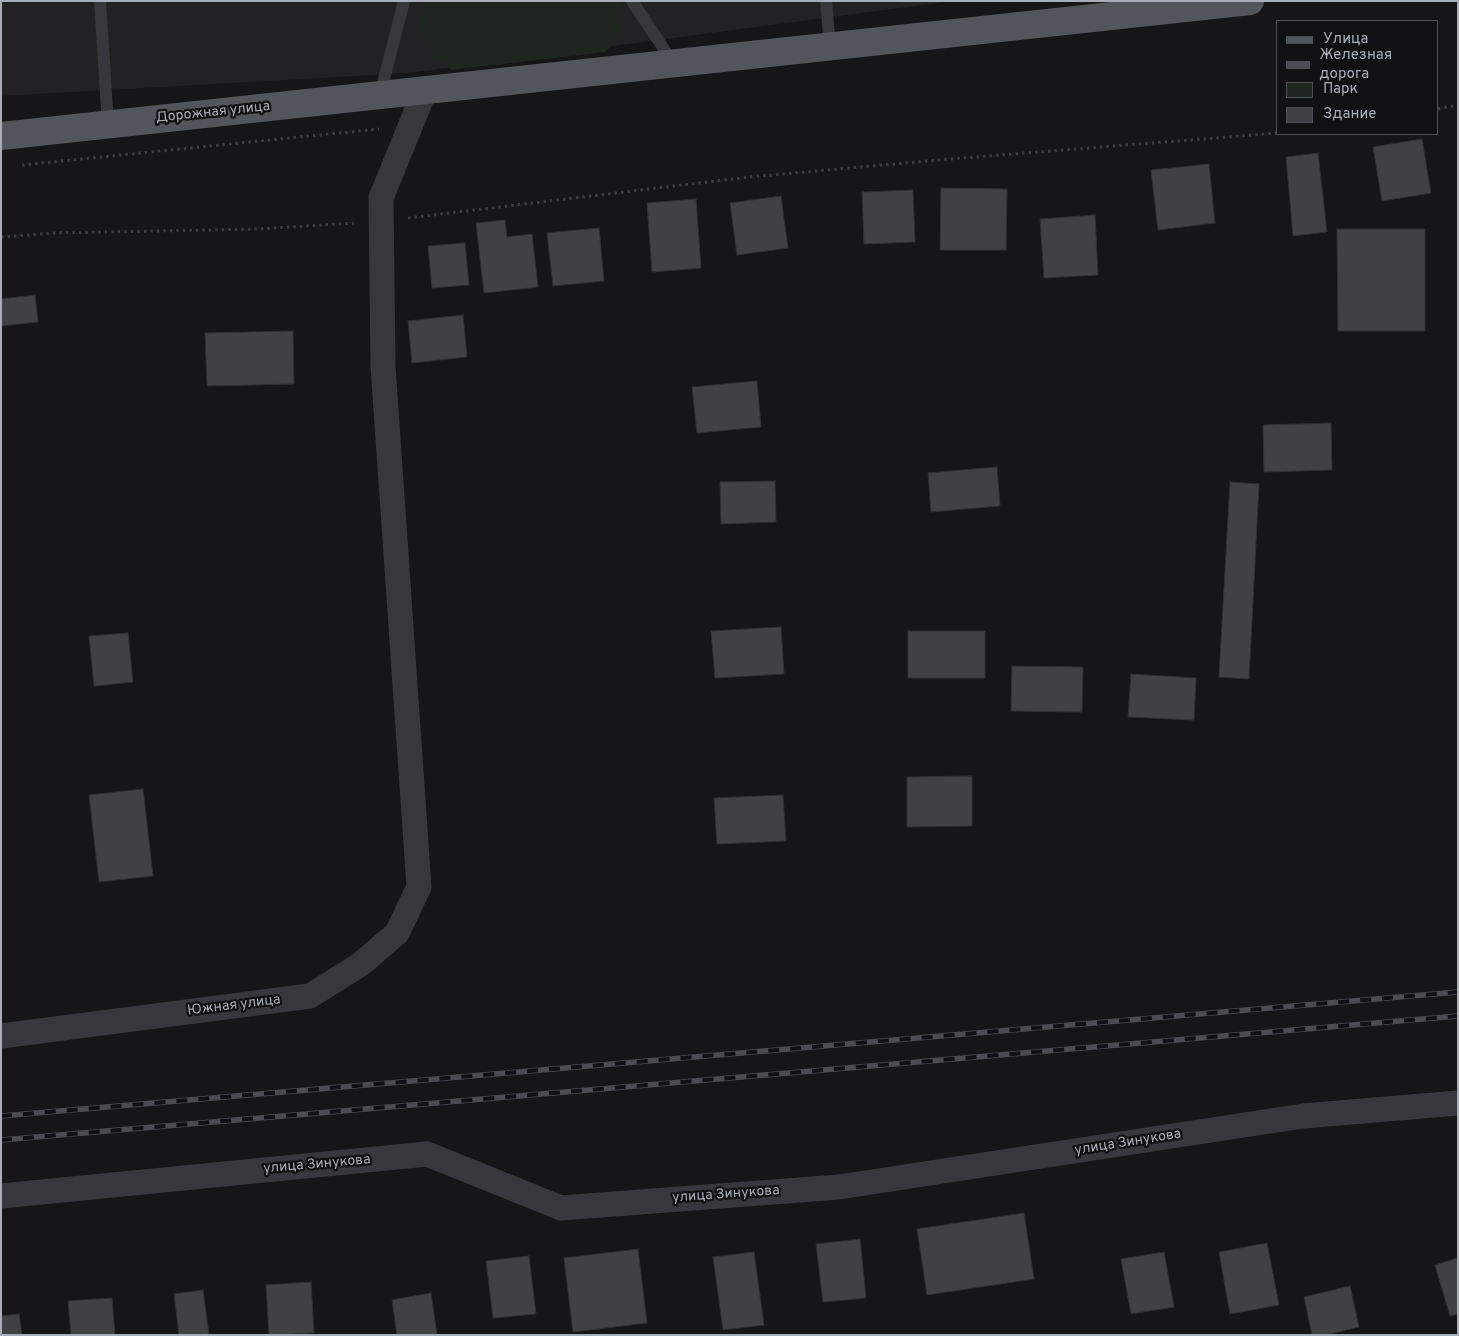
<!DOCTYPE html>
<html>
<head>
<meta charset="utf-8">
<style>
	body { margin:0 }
	#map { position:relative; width:1459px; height:1336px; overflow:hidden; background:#161618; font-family:Overpass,sans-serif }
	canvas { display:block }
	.frame { position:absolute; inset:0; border:2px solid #a8adb8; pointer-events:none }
	.legend { position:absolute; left:1276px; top:20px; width:162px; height:115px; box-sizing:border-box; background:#111113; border:1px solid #4d4f55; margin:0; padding:6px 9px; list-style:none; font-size:15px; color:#a8adb8 }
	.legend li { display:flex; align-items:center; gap:10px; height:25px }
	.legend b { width:25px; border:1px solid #4d4f55 }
</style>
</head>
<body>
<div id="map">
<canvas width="1459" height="1336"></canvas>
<div class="frame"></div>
<ul class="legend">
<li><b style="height:6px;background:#53555c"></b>Улица</li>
<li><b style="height:6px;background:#4a4c52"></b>Железная дорога</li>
<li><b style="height:14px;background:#1e261f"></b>Парк</li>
<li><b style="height:14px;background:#404145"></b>Здание</li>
</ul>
</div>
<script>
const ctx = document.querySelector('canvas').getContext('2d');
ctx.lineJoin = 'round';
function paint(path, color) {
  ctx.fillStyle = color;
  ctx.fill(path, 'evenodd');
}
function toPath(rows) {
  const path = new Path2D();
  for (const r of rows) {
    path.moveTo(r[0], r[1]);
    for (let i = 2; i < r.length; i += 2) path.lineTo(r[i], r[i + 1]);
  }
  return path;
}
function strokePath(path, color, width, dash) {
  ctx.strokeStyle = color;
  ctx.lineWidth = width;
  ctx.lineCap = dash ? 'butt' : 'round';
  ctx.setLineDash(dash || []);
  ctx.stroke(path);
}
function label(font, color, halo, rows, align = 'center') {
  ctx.font = font + ' Overpass,sans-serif';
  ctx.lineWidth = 4.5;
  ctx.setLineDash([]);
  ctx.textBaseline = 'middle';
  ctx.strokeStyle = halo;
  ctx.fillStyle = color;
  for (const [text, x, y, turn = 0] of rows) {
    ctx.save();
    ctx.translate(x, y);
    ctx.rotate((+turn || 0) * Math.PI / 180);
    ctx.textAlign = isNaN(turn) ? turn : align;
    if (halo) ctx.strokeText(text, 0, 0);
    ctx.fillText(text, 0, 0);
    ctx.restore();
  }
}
paint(toPath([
	[1,1,953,1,409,73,1,96]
]), '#222225');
paint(toPath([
	[423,1,620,1,622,7,621,24,616,39,606,52,451,70,434,59,423,41,419,21]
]), '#1e261f');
const building = toPath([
	[1422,139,1431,193,1382,201,1373,147,1422,139],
	[1318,153,1327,232,1293,236,1286,157,1318,153],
	[1209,164,1215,223,1158,230,1151,170,1209,164],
	[941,188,1007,189,1006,250,940,250,941,188],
	[913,190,915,242,864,244,862,192,913,190],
	[781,196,788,248,737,255,730,203,781,196],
	[696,199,701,268,652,272,647,203,696,199],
	[1095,215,1098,275,1044,278,1040,219,1095,215],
	[505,220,507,237,532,234,538,287,484,293,476,223,505,220],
	[599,228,604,281,553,286,547,233,599,228],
	[1337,229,1425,229,1425,331,1338,331,1337,229],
	[465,243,469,285,432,288,428,246,465,243],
	[35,295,38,322,1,326,1,299,35,295],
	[463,315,467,357,412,363,408,321,463,315],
	[293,331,294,384,207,386,205,333,293,331],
	[757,381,761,427,697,433,692,387,757,381],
	[1331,423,1332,470,1264,472,1263,425,1331,423],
	[997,467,1000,506,931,512,928,473,997,467],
	[775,481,776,522,721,524,720,482,775,481],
	[1230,482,1259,484,1249,679,1219,677,1230,482],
	[781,627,784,674,715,678,711,631,781,627],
	[908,631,985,631,985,678,908,678,908,631],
	[128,633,133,682,94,686,89,636,128,633],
	[1012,666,1083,667,1082,712,1011,711,1012,666],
	[1131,674,1196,678,1194,720,1128,717,1131,674],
	[972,776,972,826,907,827,907,777,972,776],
	[143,789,153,876,99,882,89,795,143,789],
	[783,795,786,841,717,844,714,798,783,795],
	[1024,1213,1034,1279,927,1295,917,1229,1024,1213],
	[860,1239,866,1298,823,1302,816,1244,860,1239],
	[1267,1243,1279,1305,1230,1314,1219,1252,1267,1243],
	[638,1249,647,1323,573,1332,564,1258,638,1249],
	[754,1252,764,1325,723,1330,713,1257,754,1252],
	[1164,1252,1174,1307,1131,1314,1121,1259,1164,1252],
	[529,1256,536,1314,493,1318,486,1261,529,1256],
	[1458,1258,1458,1314,1450,1316,1435,1265,1458,1258],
	[311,1282,314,1333,269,1335,266,1285,311,1282],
	[1350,1286,1359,1327,1326,1335,1312,1335,1304,1297,1350,1286],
	[203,1290,209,1335,179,1335,174,1294,203,1290],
	[431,1293,437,1335,397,1335,392,1300,431,1293],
	[112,1298,115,1335,71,1335,68,1301,112,1298],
	[19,1314,22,1335,1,1335,1,1316,19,1314]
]);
paint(building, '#404145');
strokePath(building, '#303034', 1);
strokePath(toPath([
	[1438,109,1458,105],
	[22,165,379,129],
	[408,218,749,177,950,159,1278,133],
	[1,237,55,233,258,229,354,223]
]), '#3d3f44', 3, [2.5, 4]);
strokePath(toPath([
	[100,1,108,125],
	[632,1,674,64],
	[826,1,830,47],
	[380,95,404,1]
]), '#37383d', 12);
strokePath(toPath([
	[1,1036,310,996,361,964,397,933,419,887,383,366,381,198,425,90],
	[1,1196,427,1154,561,1208,839,1187,1303,1116,1458,1103]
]), '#37383d', 25);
strokePath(toPath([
	[1,136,1250,1]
]), '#53555c', 28);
const rail = toPath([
	[1,1116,1458,992],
	[1,1140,1458,1016]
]);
strokePath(rail, '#4a4c52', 5.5);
strokePath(rail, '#111113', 4, [11]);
label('14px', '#a8adb8', '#111113', [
	["Дорожная улица",213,113,-6],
	["Южная улица",234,1006,-7],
	["улица Зинукова",1128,1143,-9],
	["улица Зинукова",317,1165,-5],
	["улица Зинукова",726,1195,-4]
]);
</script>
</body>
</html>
